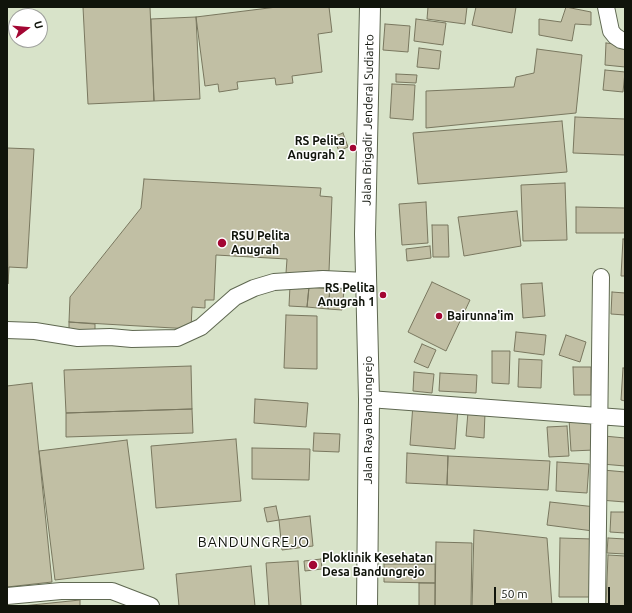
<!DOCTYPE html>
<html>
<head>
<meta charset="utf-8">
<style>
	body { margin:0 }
	#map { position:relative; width:632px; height:613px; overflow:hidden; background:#d8e3c9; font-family:Ubuntu,sans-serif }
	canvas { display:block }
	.frame { position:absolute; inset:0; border:8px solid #10140b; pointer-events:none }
	.north { position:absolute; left:8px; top:8px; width:40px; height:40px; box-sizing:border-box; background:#fff; border:1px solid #9fa19d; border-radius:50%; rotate:74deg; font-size:11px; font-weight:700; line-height:16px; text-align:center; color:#10140b }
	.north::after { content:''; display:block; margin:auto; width:14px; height:18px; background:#a30633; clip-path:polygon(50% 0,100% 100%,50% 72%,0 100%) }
	.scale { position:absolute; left:494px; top:587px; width:116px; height:18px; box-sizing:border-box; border:2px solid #10140b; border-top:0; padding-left:5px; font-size:12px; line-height:14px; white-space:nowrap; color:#10140b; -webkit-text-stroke:3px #fff; paint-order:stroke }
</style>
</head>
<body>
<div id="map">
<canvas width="632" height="613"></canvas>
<div class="frame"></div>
<div class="north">U</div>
<div class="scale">50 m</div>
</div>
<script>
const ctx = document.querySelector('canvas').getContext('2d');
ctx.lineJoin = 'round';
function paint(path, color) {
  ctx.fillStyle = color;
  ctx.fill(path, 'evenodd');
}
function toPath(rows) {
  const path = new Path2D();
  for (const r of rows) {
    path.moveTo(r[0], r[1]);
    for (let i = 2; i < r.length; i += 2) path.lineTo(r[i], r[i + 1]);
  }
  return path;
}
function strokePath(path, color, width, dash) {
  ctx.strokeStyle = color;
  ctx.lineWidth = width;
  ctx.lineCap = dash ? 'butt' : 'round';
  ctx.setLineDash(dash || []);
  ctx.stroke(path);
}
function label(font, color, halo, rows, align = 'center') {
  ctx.font = font + ' Ubuntu,sans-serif';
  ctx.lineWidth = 3;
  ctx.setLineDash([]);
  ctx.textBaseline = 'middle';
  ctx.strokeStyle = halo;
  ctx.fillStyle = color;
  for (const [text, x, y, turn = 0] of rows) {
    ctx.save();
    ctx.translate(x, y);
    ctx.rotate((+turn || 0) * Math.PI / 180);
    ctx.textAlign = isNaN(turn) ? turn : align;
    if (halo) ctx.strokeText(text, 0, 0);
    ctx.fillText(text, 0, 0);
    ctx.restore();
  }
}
const building = toPath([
	[83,7,150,7,154,101,88,104,83,7],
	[277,7,329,7,332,32,318,34,322,72,292,76,293,83,276,85,275,78,237,82,238,89,219,92,218,84,205,86,196,17,277,7],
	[428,7,467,7,465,24,427,19,428,7],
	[476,7,516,7,512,33,472,25,476,7],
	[566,7,591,12,591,25,575,24,572,41,539,35,539,19,561,22,566,7],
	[196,17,200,99,154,101,151,19,196,17],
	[416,19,446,23,443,45,414,41,416,19],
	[385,24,410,26,408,52,383,50,385,24],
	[606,43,625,45,625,67,605,65,606,43],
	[419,48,441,51,439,69,417,67,419,48],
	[537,49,582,55,576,113,426,128,426,91,514,87,516,77,534,73,537,49],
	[605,70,625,72,623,92,603,90,605,70],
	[396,74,417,75,416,83,396,82,396,74],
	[392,84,415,85,413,120,390,118,392,84],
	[575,117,625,119,625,155,573,153,575,117],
	[562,121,567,172,418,184,413,133,562,121],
	[343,133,348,147,339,151,333,137,343,133],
	[7,148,34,149,27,268,9,267,8,284,7,148],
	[144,179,321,188,320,196,332,197,329,271,317,271,316,274,286,273,287,259,216,255,214,300,205,300,205,308,192,307,191,329,69,322,70,297,141,208,144,179],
	[565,183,567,240,523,241,521,185,565,183],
	[426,202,428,243,402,245,399,204,426,202],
	[576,207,625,208,625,233,576,233,576,207],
	[517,211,521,246,464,256,458,217,517,211],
	[432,225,448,225,449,257,433,257,432,225],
	[623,239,625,239,625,276,621,276,623,239],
	[430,246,431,258,407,261,406,249,430,246],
	[432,282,470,300,446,351,408,332,432,282],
	[542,283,545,316,523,318,521,284,542,283],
	[290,286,309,287,307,307,289,306,290,286],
	[309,287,330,289,328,309,307,307,309,287],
	[330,289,344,290,342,310,328,309,330,289],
	[612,292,625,293,625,315,611,314,612,292],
	[286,315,317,316,317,369,284,368,286,315],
	[69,322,95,324,95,331,69,329,69,322],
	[516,332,546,335,544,355,514,351,516,332],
	[566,335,586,342,580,362,559,355,566,335],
	[422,344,436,350,428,368,414,362,422,344],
	[492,351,510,351,509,384,492,383,492,351],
	[519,359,542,360,541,388,518,387,519,359],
	[191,366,192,409,66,413,64,370,191,366],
	[573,367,591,367,591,395,574,395,573,367],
	[623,368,625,368,625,401,621,400,623,368],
	[414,372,434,374,432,393,413,391,414,372],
	[440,373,477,375,476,393,439,391,440,373],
	[32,383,52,582,7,587,7,386,32,383],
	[255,399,308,403,306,427,254,423,255,399],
	[413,404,458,408,455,449,410,445,413,404],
	[192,409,193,433,66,437,66,413,192,409],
	[468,412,485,413,484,438,466,436,468,412],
	[591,418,594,450,571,451,569,419,591,418],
	[567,426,569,456,549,457,547,427,567,426],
	[314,433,340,434,339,452,313,451,314,433],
	[604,436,625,438,625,466,602,464,604,436],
	[236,439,241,501,156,508,151,446,236,439],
	[127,440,144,569,55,580,39,451,127,440],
	[252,448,310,449,309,480,252,479,252,448],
	[407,453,448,456,447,485,406,483,407,453],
	[448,456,550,461,548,490,447,485,448,456],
	[557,462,589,464,587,493,556,491,557,462],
	[603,470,625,472,625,502,600,500,603,470],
	[550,502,596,507,593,531,547,525,550,502],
	[276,506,279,520,267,522,264,508,276,506],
	[611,512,625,512,625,533,610,532,611,512],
	[310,516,313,546,282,550,279,520,310,516],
	[474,530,547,538,552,606,472,606,474,530],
	[560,538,592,539,592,597,559,597,560,538],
	[608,538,625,539,625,554,607,553,608,538],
	[436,542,472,543,471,606,435,606,436,542],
	[608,555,625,556,625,606,606,606,608,555],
	[321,559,322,569,305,571,304,561,321,559],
	[298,561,301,606,269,606,266,563,298,561],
	[384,564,435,564,435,583,384,582,384,564],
	[251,566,255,606,179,606,176,574,251,566],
	[419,583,435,583,435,606,419,606,419,583],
	[80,600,80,606,22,606,80,600]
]);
paint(building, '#c1bfa4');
strokePath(building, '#79775f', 1);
const minor = toPath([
	[606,7,611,31,615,36,621,40,625,41],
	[7,330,35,331,78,338,110,337,132,339,177,338,201,327,235,297,254,288,274,282,323,279,366,281],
	[369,399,625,418],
	[7,596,61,591,112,591,151,606],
	[597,606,601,277]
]);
const major = toPath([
	[367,606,369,399,365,234,370,7]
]);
strokePath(minor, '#5f6851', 18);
strokePath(major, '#5f6851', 22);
strokePath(minor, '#fff', 16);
strokePath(major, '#fff', 20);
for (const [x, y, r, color] of [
	[353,148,4,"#a30633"],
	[222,243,5,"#a30633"],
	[383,295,4,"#a30633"],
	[439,316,4,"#a30633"],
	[313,565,5,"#a30633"]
]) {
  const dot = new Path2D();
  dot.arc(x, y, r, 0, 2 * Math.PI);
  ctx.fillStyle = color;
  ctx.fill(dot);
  strokePath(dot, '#fff', 1.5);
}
label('12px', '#10140b', '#fff', [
	["Jalan Brigadir Jenderal Sudiarto",368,120,-89],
	["Jalan Raya Bandungrejo",368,420,-90]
]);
label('bold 12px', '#10140b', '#fff', [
	["RS Pelita",345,141,"right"],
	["Anugrah 2",345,155,"right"],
	["RSU Pelita",231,236],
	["Anugrah",231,250],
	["RS Pelita",375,288,"right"],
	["Anugrah 1",375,302,"right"],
	["Bairunna'im",447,316],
	["Ploklinik Kesehatan",322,558],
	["Desa Bandungrejo",322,572]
], 'left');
ctx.letterSpacing = '1px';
label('14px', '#10140b', '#fff', [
	["BANDUNGREJO",254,542]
]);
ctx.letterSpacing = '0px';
</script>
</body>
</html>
